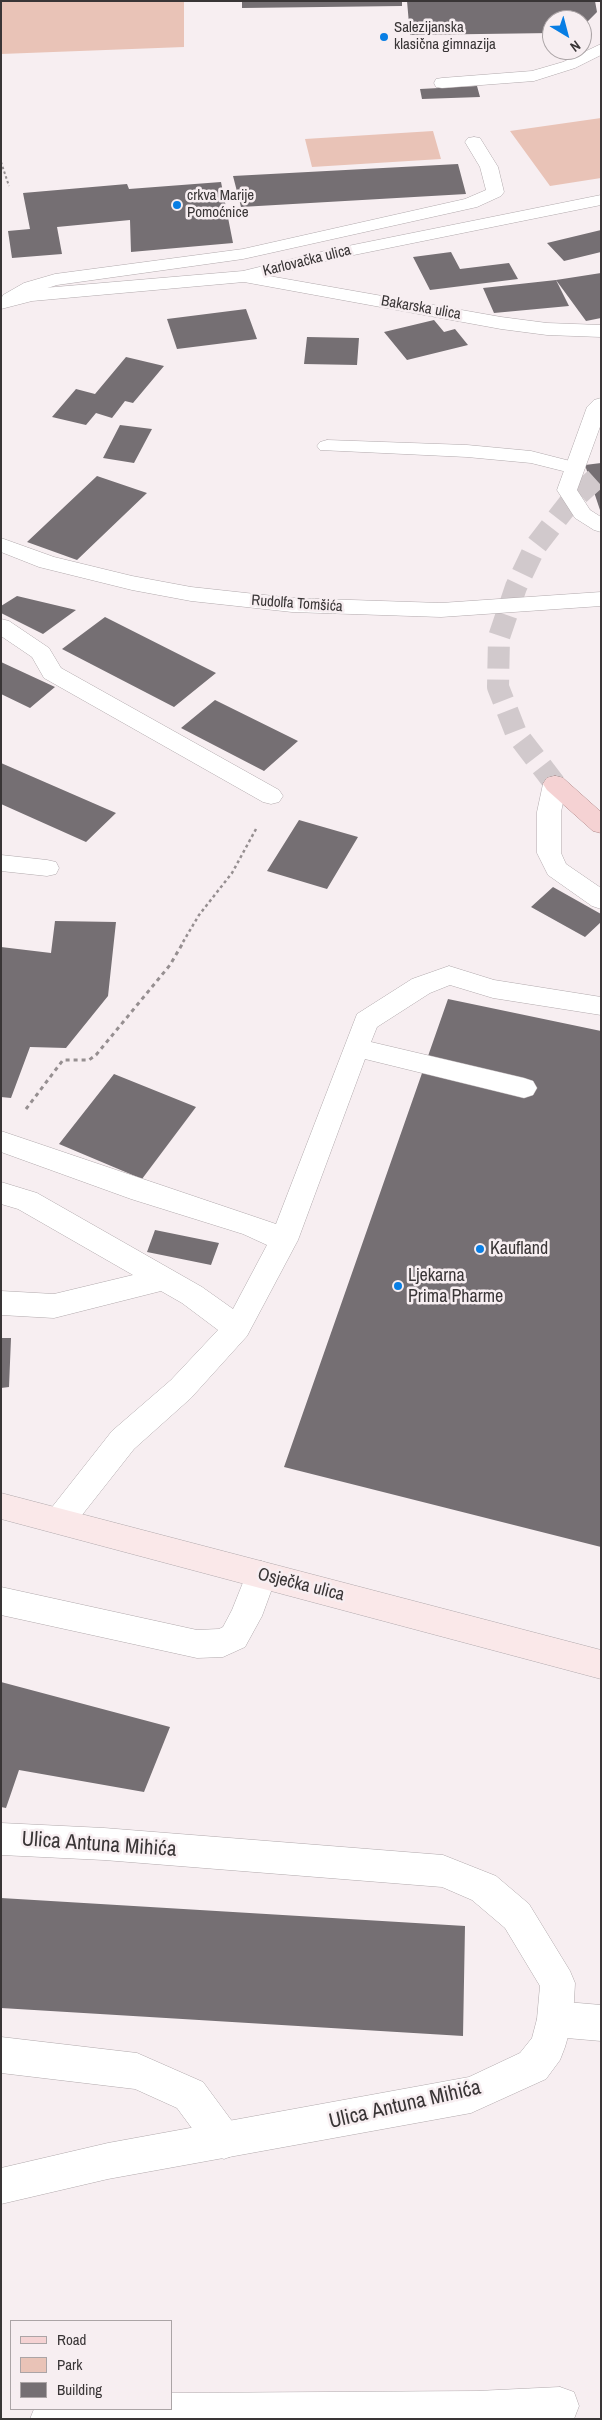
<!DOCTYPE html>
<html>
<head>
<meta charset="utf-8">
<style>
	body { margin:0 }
	#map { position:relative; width:602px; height:2420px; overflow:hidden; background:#f7eef1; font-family:"Archivo Narrow",sans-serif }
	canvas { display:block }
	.frame { position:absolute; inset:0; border:2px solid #393536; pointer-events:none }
	.legend { position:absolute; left:10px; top:2320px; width:162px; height:90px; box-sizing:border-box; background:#f7eef1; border:1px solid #aba4a6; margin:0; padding:6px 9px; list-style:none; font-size:15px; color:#393536 }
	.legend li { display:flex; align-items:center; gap:10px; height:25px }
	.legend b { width:25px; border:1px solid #aba4a6 }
	.north { position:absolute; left:542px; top:10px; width:50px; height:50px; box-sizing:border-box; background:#f7eef1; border:1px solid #aba4a6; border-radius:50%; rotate:143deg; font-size:14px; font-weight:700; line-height:20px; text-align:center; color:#393536 }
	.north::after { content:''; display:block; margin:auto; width:18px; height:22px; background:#087ee4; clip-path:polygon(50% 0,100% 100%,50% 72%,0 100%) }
</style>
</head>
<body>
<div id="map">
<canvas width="602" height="2420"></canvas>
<div class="frame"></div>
<ul class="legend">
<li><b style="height:6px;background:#f5d2d3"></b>Road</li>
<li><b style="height:14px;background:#e9c3b7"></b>Park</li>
<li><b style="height:14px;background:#756f73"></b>Building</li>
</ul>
<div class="north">N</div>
</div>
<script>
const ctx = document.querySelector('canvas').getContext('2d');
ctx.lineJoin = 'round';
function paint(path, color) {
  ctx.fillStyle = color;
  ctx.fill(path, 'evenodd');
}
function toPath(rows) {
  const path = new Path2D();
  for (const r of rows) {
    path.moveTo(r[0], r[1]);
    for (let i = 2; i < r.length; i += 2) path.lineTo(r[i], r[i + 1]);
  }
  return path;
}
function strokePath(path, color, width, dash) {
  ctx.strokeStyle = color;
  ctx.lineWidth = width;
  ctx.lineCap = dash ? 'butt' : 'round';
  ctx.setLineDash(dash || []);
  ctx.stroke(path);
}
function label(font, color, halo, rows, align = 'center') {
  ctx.font = font + ' "Archivo Narrow",sans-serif';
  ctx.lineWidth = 5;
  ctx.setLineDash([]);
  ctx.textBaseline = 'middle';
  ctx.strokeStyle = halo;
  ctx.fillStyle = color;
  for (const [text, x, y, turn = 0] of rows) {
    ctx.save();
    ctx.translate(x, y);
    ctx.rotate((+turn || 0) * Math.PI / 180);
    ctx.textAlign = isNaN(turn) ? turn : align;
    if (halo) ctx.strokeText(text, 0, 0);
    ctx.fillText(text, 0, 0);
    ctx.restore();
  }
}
paint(toPath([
	[1,1,184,1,184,47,1,54],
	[601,118,601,178,550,186,510,131],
	[433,131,441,159,312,167,305,139]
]), '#e9c3b7');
paint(toPath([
	[242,1,402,1,402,6,242,8],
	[407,1,595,1,597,12,582,27,582,20,552,20,552,33,410,35],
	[477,86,480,97,422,99,420,89],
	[458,164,466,194,241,207,233,176],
	[221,182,233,243,131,252,130,220,57,227,62,254,12,258,8,231,30,229,23,193,127,184,129,189],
	[601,230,601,252,564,261,547,243],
	[451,252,460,269,509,263,518,279,430,290,413,257],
	[601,273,601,318,586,321,556,280,569,306,494,313,483,288,556,280],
	[246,309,257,339,177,349,167,319],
	[434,320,444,332,455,329,468,345,407,360,384,332],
	[307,337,359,338,357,365,304,364],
	[126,357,164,366,133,403,125,401,112,418,96,413,86,425,52,417,76,389,95,394],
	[120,425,152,429,134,463,103,458],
	[601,463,601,510,600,510,585,465],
	[97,476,147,493,77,560,27,542],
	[17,596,76,610,43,634,1,613,1,606],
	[105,617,216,673,174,707,62,649],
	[1,662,55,687,30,708,1,694],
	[215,700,298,741,264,771,181,728],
	[1,763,116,813,86,842,1,804],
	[299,820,358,837,327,889,267,871],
	[553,887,601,914,601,922,585,937,531,907],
	[55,921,116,922,108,996,66,1048,30,1047,11,1098,1,1097,1,947,51,953],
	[448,999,601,1031,601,1547,284,1467],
	[114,1074,196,1107,142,1179,59,1144],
	[155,1230,219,1243,211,1265,147,1252],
	[1,1338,11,1338,9,1387,1,1388],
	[1,1682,170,1727,144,1792,19,1770,6,1808,1,1807],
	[1,1898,465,1926,463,2036,1,2008]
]), '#756f73');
strokePath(toPath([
	[555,784,516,733,498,687,499,637,516,587,535,547,570,502,601,474]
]), '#d1c9cc', 22, [22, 11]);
const service = toPath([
	[601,44,601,55,575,68,534,81,442,88,436,87,434,83,436,79,442,78,532,71,563,62,601,44],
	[474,137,480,138,498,167,504,192,501,196,477,207,243,259,57,285,38,291,10,305,1,300,3,295,24,283,55,274,243,249,465,199,486,190,480,167,465,142,468,138,474,137],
	[327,440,467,445,531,451,582,464,585,468,582,472,575,474,531,463,467,457,320,450,317,446,320,442,327,440],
	[1,619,9,621,49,648,61,668,279,790,283,796,279,802,271,804,263,802,44,678,32,657,1,636,1,619],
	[555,776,563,778,567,784,561,812,561,853,566,864,601,888,601,909,592,906,548,875,537,853,537,812,543,784,547,778,555,776],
	[1,855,47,860,56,862,59,868,56,874,47,876,1,871,1,855],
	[449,966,494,980,601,997,601,1015,493,998,450,985,430,993,377,1027,371,1042,524,1078,533,1081,537,1088,533,1095,524,1098,365,1059,298,1240,247,1336,191,1398,134,1449,71,1529,60,1533,49,1529,45,1520,49,1511,112,1431,171,1380,218,1330,182,1303,161,1291,54,1318,1,1315,1,1291,54,1294,133,1275,18,1209,1,1204,1,1182,37,1193,202,1287,233,1309,267,1245,243,1234,131,1199,1,1152,1,1131,276,1224,357,1014,412,979,449,966],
	[261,1561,272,1565,277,1575,262,1616,245,1647,223,1657,197,1658,1,1615,1,1587,197,1630,219,1629,223,1627,232,1610,250,1565,261,1561],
	[555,2001,601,2005,601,2041,555,2037,543,2031,537,2019,543,2007,555,2001],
	[1,2037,137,2053,203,2082,237,2128,242,2141,237,2154,224,2159,211,2154,177,2108,135,2089,1,2073,1,2037]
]);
const minor = toPath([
	[601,195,601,205,334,259,269,276,501,317,547,323,601,325,601,337,547,335,501,329,244,282,32,301,1,309,1,297,32,289,243,271,333,249,601,195],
	[601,398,601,424,577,490,590,510,601,517,601,532,594,530,575,518,557,490,587,407,594,400,601,398],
	[1,538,54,557,132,576,191,587,292,598,441,603,601,592,601,606,441,617,292,612,191,601,132,590,39,567,1,552,1,538],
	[1,1823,104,1828,443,1855,496,1876,529,1904,570,1971,575,1983,573,2019,565,2047,560,2060,546,2079,471,2113,108,2179,1,2204,1,2168,108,2143,469,2077,520,2053,532,2038,537,2019,540,1986,505,1928,472,1900,442,1887,104,1860,1,1855,1,1823],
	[560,2387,574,2392,579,2406,574,2419,30,2419,34,2409,171,2409,171,2393,477,2391,560,2387]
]);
const secondary = toPath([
	[1,1493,601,1650,601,1679,1,1519,1,1493]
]);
const primary = toPath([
	[555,776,563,778,601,812,601,833,593,831,547,790,543,784,547,778,555,776]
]);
strokePath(service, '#b1a9ac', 1);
strokePath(minor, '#b1a9ac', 1);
strokePath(secondary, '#b1a9ac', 1);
strokePath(primary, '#af8889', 1);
strokePath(toPath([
	[1,162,9,186]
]), '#968f91', 2, [2.5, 2.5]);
strokePath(toPath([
	[183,942,199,915,232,873,256,829]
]), '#968f91', 2.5, [3, 3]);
strokePath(toPath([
	[26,1109,63,1060,89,1060,96,1055,170,965,184,941]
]), '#968f91', 3, [4, 4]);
paint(service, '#fff');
paint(minor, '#fff');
paint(secondary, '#fae8e9');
paint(primary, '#f5d2d3');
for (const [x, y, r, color] of [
	[384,37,5,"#087ee4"],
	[177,205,5,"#087ee4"],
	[480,1249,5,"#087ee4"],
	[398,1286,5,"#087ee4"]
]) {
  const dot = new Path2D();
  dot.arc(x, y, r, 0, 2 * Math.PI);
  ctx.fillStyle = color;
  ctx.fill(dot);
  strokePath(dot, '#f7eef1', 2);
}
label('15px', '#393536', '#f7eef1', [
	["Salezijanska",394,28],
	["klasična gimnazija",394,45],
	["crkva Marije",187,196],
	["Pomoćnice",187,213]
], 'left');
label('15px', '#393536', '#f7eef1', [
	["Karlovačka ulica",307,261,-14],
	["Bakarska ulica",421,308,10],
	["Rudolfa Tomšića",297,604,4]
]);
label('18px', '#393536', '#f7eef1', [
	["Kaufland",490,1249],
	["Ljekarna",408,1276],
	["Prima Pharme",408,1297]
], 'left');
label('18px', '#393536', '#f7eef1', [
	["Osječka ulica",301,1585,14]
]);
label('21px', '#393536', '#f7eef1', [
	["Ulica Antuna Mihića",99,1845,4],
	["Ulica Antuna Mihića",405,2105,-13]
]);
</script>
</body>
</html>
